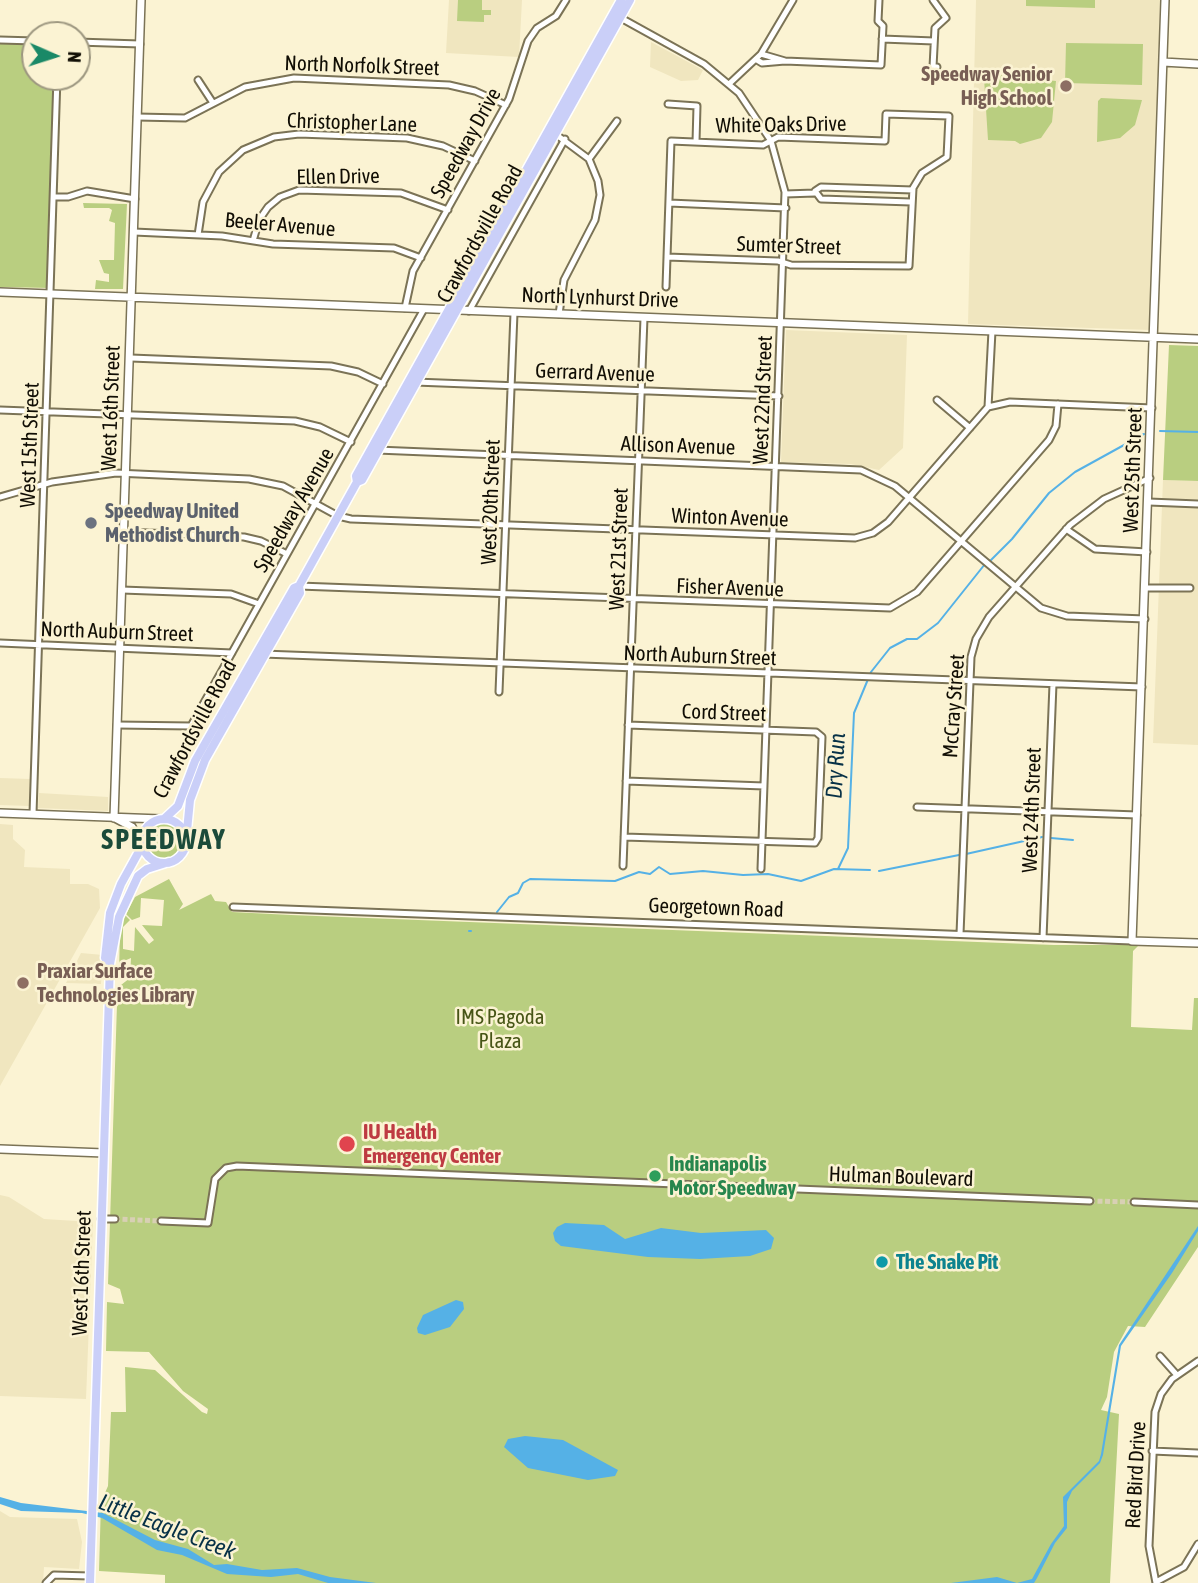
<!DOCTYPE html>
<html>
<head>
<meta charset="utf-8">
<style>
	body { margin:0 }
	#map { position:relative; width:1198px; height:1583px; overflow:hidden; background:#fbf3d3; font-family:"Asap Condensed",sans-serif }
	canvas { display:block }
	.north { position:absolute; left:21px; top:21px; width:70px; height:70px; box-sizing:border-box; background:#fbf3d3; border:2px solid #9d9780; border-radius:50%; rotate:93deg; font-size:19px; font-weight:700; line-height:28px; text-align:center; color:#100d04 }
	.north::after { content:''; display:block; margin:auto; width:24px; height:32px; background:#1a8967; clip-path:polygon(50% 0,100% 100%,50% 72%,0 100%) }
</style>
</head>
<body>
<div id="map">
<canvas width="1198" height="1583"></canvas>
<div class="north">N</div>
</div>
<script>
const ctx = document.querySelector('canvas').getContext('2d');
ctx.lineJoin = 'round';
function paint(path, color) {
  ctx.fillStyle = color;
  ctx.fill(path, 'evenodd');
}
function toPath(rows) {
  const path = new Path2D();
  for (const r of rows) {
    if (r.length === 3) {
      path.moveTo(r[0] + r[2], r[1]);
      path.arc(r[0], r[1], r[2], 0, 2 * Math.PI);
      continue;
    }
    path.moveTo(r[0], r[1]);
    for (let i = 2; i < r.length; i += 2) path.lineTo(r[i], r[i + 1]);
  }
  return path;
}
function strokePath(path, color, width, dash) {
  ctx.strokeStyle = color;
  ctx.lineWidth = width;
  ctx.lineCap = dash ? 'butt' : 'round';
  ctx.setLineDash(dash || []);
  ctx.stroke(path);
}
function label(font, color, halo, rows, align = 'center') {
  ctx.font = font + ' "Asap Condensed",sans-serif';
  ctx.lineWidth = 5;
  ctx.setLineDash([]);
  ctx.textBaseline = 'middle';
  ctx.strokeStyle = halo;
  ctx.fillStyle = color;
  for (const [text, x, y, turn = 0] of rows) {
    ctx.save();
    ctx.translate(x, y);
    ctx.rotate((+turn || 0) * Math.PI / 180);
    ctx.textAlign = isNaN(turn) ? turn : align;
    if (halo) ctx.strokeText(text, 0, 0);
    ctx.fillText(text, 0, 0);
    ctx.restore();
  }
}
paint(toPath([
	[449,0,522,0,519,57,446,53],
	[976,0,1160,0,1151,330,968,324],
	[651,42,703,70,698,80,681,81,650,67],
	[786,330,907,335,903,448,879,470,851,464,781,462],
	[1163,480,1198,481,1198,745,1153,743],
	[0,778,30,779,29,806,0,805],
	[39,793,108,797,108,811,38,808],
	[0,824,13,825,13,839,25,850,24,867,70,869,70,884,88,884,99,889,100,908,0,1086],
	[81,953,103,955,101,984,66,983],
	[0,1195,9,1197,44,1219,93,1222,86,1399,0,1396],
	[0,1511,10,1517,77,1519,82,1542,79,1569,44,1567,43,1583,0,1583]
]), '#f0e6bf');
paint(toPath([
	[458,0,482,0,482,10,491,10,491,15,484,15,484,22,457,21],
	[1026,0,1095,0,1095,8,1026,6],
	[0,40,35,41,35,77,57,77,50,288,0,287],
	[1066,43,1143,44,1142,85,1065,83],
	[989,74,1056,81,1052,122,1041,138,1020,144,1015,141,988,140,984,78],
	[1101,98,1142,100,1135,125,1120,138,1097,142,1098,101],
	[83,203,127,204,123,289,95,289,96,280,109,282,109,274,104,273,99,260,114,260,115,223,109,221,112,210,109,208,84,208],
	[1169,345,1198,346,1198,481,1163,480],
	[164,841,22],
	[169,879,183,904,179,910,211,894,215,901,226,902,232,912,291,915,1054,945,1139,945,1133,951,1131,1027,1192,1030,1194,998,1198,998,1198,1247,1145,1327,1128,1326,1114,1352,1107,1397,1101,1410,1119,1414,1110,1583,165,1583,165,1575,99,1571,101,1502,108,1486,111,1412,126,1412,125,1367,155,1370,202,1412,207,1414,208,1409,183,1391,149,1352,106,1351,107,1302,124,1304,120,1289,108,1284,117,1004,121,985,130,978,131,958,124,961,125,974,119,978,120,924,124,914,130,920,123,927,123,949,134,951,135,927,149,944,154,940,142,925,162,926,164,900,141,898,140,917,132,920,126,914,135,897]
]), '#b9ce80');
paint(toPath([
	[565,1223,604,1225,625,1239,661,1228,701,1233,766,1230,774,1238,771,1249,750,1256,700,1259,648,1257,561,1246,555,1241,553,1233,557,1227],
	[1198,1226,1198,1231,1172,1273,1121,1346,1103,1455,1100,1463,1072,1491,1067,1502,1067,1528,1055,1543,1037,1578,1034,1583,951,1583,997,1577,1017,1583,1032,1579,1051,1544,1064,1526,1063,1497,1099,1461,1101,1454,1119,1345],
	[456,1300,463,1302,464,1309,450,1327,425,1335,418,1333,417,1328,423,1315],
	[525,1436,563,1440,618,1470,615,1476,588,1480,528,1468,504,1447,508,1439],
	[0,1497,21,1503,103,1513,155,1540,188,1549,214,1565,227,1564,262,1570,297,1568,330,1577,376,1583,328,1583,298,1574,271,1577,227,1574,182,1555,157,1550,102,1518,82,1513,21,1511,0,1504]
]), '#55b1e6');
strokePath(toPath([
	[1160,431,1198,432],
	[990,561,1012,539,1049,493,1075,472,1144,434],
	[1051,838,1073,840],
	[966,854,1042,837],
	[838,869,848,848,854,713,871,672,890,648,907,639,917,639,938,623,985,564],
	[879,871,959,855],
	[497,912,509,897,518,893,523,883,530,879,615,881,639,872,650,874,659,867,670,874,703,871,743,875,768,874,801,881,834,869,870,870],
	[469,931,471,931]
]), '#55b1e6', 2);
strokePath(toPath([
	[1090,1201,1134,1202],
	[115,1219,161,1221]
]), '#d8d0b4', 5, [5, 2.5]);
const street = toPath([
	[933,0,946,18,935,28,933,67,937,67],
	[619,17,704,64,739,93,771,141,785,192,761,869],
	[882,39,934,41],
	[0,40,35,41],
	[77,42,140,44],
	[761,54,785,61,881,65,883,26,878,21,879,0],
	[757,60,762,63,785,61],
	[198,80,213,103],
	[729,84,761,54,793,0],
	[668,104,697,106,696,142],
	[137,117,185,118,245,87,294,78,449,85,475,91,506,105],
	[554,133,589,159,598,181,600,195,595,220,564,280,559,314],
	[589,159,617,121],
	[785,194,815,193],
	[54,197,68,197,87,191,135,199],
	[911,202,821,199,815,191,821,187,913,190],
	[669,203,786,208],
	[134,232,222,236,273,244,394,248,421,258],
	[198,235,203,202,219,172,243,150,274,137,299,134,407,138,443,146,475,161],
	[253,241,259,220,268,207,280,197,299,190,401,193,448,210],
	[666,287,667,257,671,141,763,145,778,137,885,141,886,114,949,116,947,157,922,173,913,188,909,266,791,265,778,261,667,257],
	[405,308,413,271,509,99,528,41,537,28,556,16,566,0],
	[469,311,565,139],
	[131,358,331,366,358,372,383,384],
	[415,382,779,396],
	[937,400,970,428],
	[988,407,1010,402,1152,408],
	[0,410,295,421,320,427,351,442],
	[377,450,861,470,895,486,1041,608,1067,616,1145,619],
	[0,497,52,482,116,473,249,479,283,486,338,516,351,519,855,538,873,533,888,522,988,407,992,331],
	[1149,502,1198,504],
	[1066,529,1095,549,1147,552],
	[124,532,244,537,261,541,287,554],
	[299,586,890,608,917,592,1049,440,1056,426,1058,404],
	[1146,588,1190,588],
	[122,590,231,594,259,604],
	[0,643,232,653],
	[263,654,1142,687],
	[499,692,514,313],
	[117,725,191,726,424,309],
	[626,781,764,786],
	[917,807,1137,815],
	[33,814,57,77],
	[624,837,815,843,818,838,822,737,816,732,628,725],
	[623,866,644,318],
	[233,907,1132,941],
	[960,934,971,657,976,639,989,617,1070,525,1104,499,1150,478],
	[1043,938,1053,684],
	[1134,1202,1198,1205],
	[101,1219,115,1219],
	[161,1221,208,1223,215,1179,226,1168,237,1166,1090,1201],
	[1160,1356,1176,1374],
	[1152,1451,1198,1453],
	[1156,1582,1184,1567,1198,1544],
	[46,1583,54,1575,90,1576],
	[1156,1583,1149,1546,1155,1412,1161,1394,1172,1379,1198,1361]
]);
const secondary = toPath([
	[1165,0,1132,941,1198,943],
	[1163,62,1198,64],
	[0,292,1198,339],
	[0,813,161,819],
	[114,818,141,0],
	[115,818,132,827,142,845],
	[0,1149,104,1153]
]);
const primary = toPath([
	[357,482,356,476,621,0],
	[164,841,22],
	[164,819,178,806,195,761,294,588,299,586],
	[186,841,190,800,205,760,300,593,299,586,357,482,362,480,630,0],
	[110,964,105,958,110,913,121,884,142,846],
	[90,1583,110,964,119,917,138,876,147,869,169,862]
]);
strokePath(street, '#7b7356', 9);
strokePath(secondary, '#7b7356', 10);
strokePath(primary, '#fff', 11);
strokePath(street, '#fff', 5);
strokePath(secondary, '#fff', 7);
strokePath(primary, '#cacff8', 8);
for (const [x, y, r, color] of [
	[1066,86,7,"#8d6e63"],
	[91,523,7,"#6b7280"],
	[23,983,7,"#8d6e63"],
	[347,1144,9,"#e0444e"],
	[655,1176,7,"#2e9e5b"],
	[882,1262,7,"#0f9aa8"]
]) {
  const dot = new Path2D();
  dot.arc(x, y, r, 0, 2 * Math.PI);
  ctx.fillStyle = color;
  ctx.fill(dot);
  strokePath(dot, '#fbf3d3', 2.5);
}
label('21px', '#100d04', '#fbf3d3', [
	["North Norfolk Street",362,66,2],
	["Christopher Lane",352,123,2],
	["White Oaks Drive",781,125,-1],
	["Speedway Drive",466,143,-61],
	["Ellen Drive",338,177,-1],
	["Beeler Avenue",280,225,5],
	["Crawfordsville Road",480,234,-61],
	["Sumter Street",789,246,2],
	["North Lynhurst Drive",600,298,2],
	["Gerrard Avenue",595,373,2],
	["West 22nd Street",763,400,-88],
	["West 16th Street",111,408,-88],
	["West 15th Street",30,445,-88],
	["Allison Avenue",678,446,2],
	["West 25th Street",1133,470,-88],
	["West 20th Street",491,502,-88],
	["Speedway Avenue",294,510,-60],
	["Winton Avenue",730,518,2],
	["West 21st Street",619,549,-88],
	["Fisher Avenue",730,588,2],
	["North Auburn Street",117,632,2],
	["North Auburn Street",700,656,2],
	["McCray Street",954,706,-86],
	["Cord Street",724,713,2],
	["Crawfordsville Road",195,729,-62],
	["West 24th Street",1032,810,-88],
	["Georgetown Road",716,908,2],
	["Hulman Boulevard",901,1177,2],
	["West 16th Street",82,1273,-88],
	["Red Bird Drive",1136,1475,-87]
]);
label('bold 21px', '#785e54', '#fbf3d3', [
	["Speedway Senior",1052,74],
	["High School",1052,98],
	["Praxiar Surface",37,971,"left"],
	["Technologies Library",37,995,"left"]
], 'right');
label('bold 21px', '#5b616d', '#fbf3d3', [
	["Speedway United",105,511],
	["Methodist Church",105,535]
], 'left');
label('21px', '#475516', '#fbf3d3', [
	["IMS Pagoda",500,1017],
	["Plaza",500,1041]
]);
label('bold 21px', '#be3a42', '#fbf3d3', [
	["IU Health",363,1132],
	["Emergency Center",363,1156]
], 'left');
label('bold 21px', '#27864d', '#fbf3d3', [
	["Indianapolis",669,1164],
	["Motor Speedway",669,1188]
], 'left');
label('bold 21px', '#0d838f', '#fbf3d3', [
	["The Snake Pit",896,1262]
], 'left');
label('italic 23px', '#073147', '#fbf3d3', [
	["Dry Run",836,766,-87],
	["Little Eagle Creek",167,1527,21]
]);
ctx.letterSpacing = '2px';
label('bold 28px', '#1b4b3a', '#fbf3d3', [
	["SPEEDWAY",164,840]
]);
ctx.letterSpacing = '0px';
</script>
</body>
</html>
